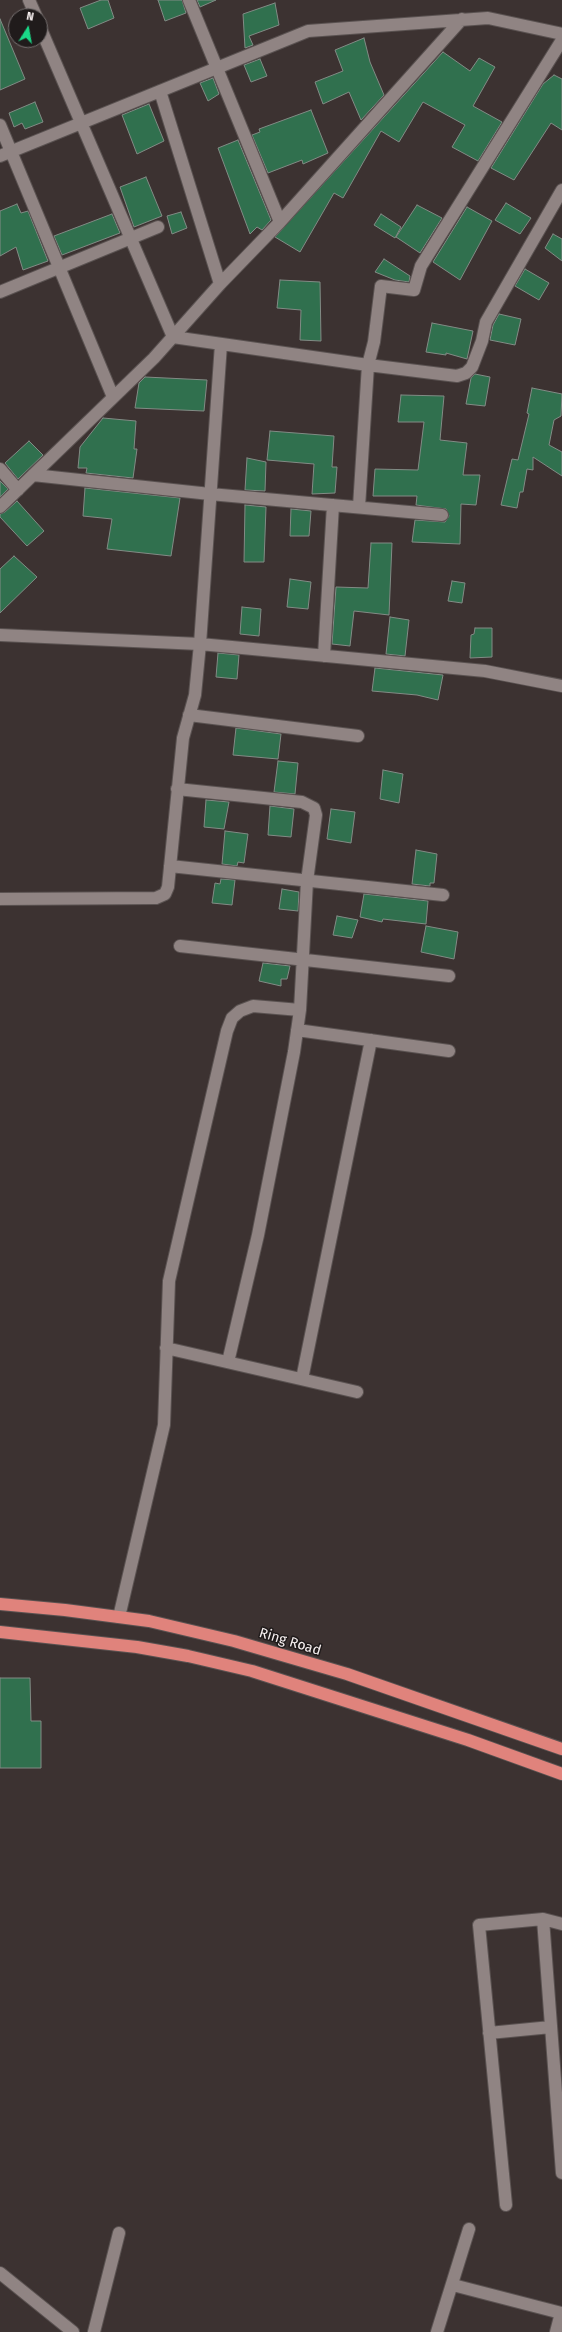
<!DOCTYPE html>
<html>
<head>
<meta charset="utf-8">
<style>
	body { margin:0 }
	#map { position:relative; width:562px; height:2332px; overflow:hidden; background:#3c3231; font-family:"Fira Sans",sans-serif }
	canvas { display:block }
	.north { position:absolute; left:8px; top:8px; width:40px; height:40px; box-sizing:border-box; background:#201b1b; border:1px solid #767070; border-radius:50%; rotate:11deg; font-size:11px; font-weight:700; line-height:16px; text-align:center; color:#f7f0f0 }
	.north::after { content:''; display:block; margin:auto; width:14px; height:18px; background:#1ad988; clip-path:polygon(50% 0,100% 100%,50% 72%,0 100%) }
</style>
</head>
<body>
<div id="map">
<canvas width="562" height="2332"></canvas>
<div class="north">N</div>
</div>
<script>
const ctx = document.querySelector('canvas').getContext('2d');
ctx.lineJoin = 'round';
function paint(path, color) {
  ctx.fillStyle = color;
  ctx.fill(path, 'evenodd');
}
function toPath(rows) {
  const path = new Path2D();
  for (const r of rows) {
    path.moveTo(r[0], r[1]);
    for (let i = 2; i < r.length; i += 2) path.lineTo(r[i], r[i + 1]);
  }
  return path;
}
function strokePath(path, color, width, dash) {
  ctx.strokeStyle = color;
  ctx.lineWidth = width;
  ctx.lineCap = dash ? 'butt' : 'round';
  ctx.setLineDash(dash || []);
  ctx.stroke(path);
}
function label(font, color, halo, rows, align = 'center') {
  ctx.font = font + ' "Fira Sans",sans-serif';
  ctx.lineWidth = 3;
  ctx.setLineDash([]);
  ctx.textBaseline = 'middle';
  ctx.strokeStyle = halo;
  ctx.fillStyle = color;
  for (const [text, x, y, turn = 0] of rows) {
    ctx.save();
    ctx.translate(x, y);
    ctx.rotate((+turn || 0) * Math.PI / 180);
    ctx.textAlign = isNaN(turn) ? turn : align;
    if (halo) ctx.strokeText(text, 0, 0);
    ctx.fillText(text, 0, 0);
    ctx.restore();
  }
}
const building = toPath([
	[101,0,108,0,114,18,88,29,80,8,101,0],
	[158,0,182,0,186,13,165,21,158,0],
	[197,0,216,0,200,7,197,0],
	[275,3,279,25,249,36,253,45,245,48,243,14,275,3],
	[0,19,25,79,0,90,0,19],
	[364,38,370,62,384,95,361,120,349,92,323,104,315,82,343,71,335,50,364,38],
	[443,52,470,71,479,58,495,67,473,106,502,122,478,161,452,147,465,125,423,102,399,142,381,131,343,198,334,193,300,252,275,237,443,52],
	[260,59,267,76,251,82,244,65,260,59],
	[554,75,562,79,562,130,551,123,514,180,491,168,543,84,554,75],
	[213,78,219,94,208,101,200,83,213,78],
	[35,102,43,122,25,129,22,123,14,127,9,113,35,102],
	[149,104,164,141,137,154,122,115,149,104],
	[311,110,328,153,303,164,302,160,268,173,252,135,260,132,259,129,311,110],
	[238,140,271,220,262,230,257,227,250,234,218,148,238,140],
	[146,177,162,216,134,227,120,187,146,177],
	[506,203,531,218,520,234,495,220,506,203],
	[17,204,21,213,28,211,48,261,23,270,16,247,0,256,0,211,17,204],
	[417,205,442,218,420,253,396,237,417,205],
	[467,207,492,221,460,280,433,262,467,207],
	[181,212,187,228,172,234,167,216,181,212],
	[112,214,120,233,62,255,54,236,112,214],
	[381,214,401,227,395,238,374,225,381,214],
	[553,234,562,239,562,261,545,248,553,234],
	[384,259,410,276,409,282,395,280,375,272,384,259],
	[525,269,549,283,539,300,515,286,525,269],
	[280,280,320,282,321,341,300,340,301,310,277,308,280,280],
	[499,314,521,319,515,345,490,340,493,325,499,314],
	[432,323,473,331,467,359,446,353,446,355,426,352,432,323],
	[475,374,490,377,485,406,466,404,471,378,475,374],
	[145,377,207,380,204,411,135,408,139,383,145,377],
	[532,388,562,394,561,416,554,420,549,445,562,452,562,476,533,457,533,470,527,469,523,492,520,492,517,508,501,505,512,459,518,460,529,414,527,413,532,388],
	[401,395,444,396,440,440,467,443,463,475,480,475,476,505,461,504,460,544,412,542,415,520,445,522,449,516,446,509,416,505,417,496,373,496,375,469,418,470,424,422,398,422,401,395],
	[103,418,136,421,134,449,137,449,133,478,86,473,87,468,78,468,80,447,103,418],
	[270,431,334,436,332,467,337,467,335,493,312,494,314,464,267,460,270,431],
	[29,441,43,455,18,479,5,463,29,441],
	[247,458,266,462,265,491,245,490,247,458],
	[0,481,8,489,0,497,0,481],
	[85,488,180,498,171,556,107,549,112,519,83,516,85,488],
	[17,501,44,531,27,546,0,517,0,514,5,512,17,501],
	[245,505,266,507,264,562,244,562,245,505],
	[291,509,311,511,309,536,290,536,291,509],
	[371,543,392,543,389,615,354,611,350,646,332,644,336,587,368,588,371,543],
	[14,556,37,577,0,613,0,569,14,556],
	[290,579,311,582,308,609,287,607,290,579],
	[452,581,465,583,462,603,448,601,452,581],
	[242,607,261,609,259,636,240,634,242,607],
	[390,617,409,620,405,656,386,654,390,617],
	[475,628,492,628,492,657,470,658,471,635,474,634,475,628],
	[218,653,239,655,237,679,216,677,218,653],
	[375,668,443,675,438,700,417,695,372,691,375,668],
	[236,728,281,734,278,759,233,755,236,728],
	[278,761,298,763,295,794,274,792,278,761],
	[383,770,403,774,399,803,380,799,383,770],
	[206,800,229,802,224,829,204,827,206,800],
	[270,806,294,809,291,837,268,835,270,806],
	[331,809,355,812,351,843,327,839,331,809],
	[225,831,248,834,244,863,238,862,237,866,222,864,225,831],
	[416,850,437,854,434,883,430,883,430,886,412,884,416,850],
	[221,879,235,880,232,905,212,903,215,883,220,884,221,879],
	[282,889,299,892,298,911,279,909,282,889],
	[364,894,428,901,426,924,383,919,382,922,360,917,364,894],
	[337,916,358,920,352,938,333,935,337,916],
	[426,926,458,932,454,959,421,952,426,926],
	[263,963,290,966,287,979,281,979,281,986,259,981,263,963],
	[0,1678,30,1678,31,1721,41,1721,41,1768,0,1768,0,1678]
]);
paint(building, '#30704e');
strokePath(building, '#828b85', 1);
const street = toPath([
	[29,0,36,16],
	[40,27,173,337,368,365,374,342,381,286,414,290,421,266,562,40],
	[160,91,220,284],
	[0,125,113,397],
	[0,156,308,31,488,18,562,34],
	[280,222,462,19],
	[0,292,158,227],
	[221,344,200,644,485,671,562,686],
	[0,469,18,490],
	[33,475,210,494,442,515],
	[0,507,154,358,220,284,280,222,189,0],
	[359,507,368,365,457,376,466,373,472,367,482,341,486,322,562,190],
	[0,635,200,644,195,695,183,738,168,887,165,894,156,898,0,899],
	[324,656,333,505],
	[189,715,358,736],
	[177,789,302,802,314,808,316,815,307,881,300,1010,294,1052,258,1235,228,1362],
	[170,866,443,895],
	[180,946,449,976],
	[297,1030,449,1051],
	[166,1348,357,1392],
	[302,1379,371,1040],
	[119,1617,164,1425,169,1281,227,1031,232,1018,240,1011,253,1006,300,1010],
	[543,1919,562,2173],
	[489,2033,551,2027],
	[506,2205,479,1925,543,1919,562,1924],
	[0,2273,73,2332],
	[453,2285,561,2313,556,2332],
	[94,2332,119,2233],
	[437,2332,469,2229]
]);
const highway = toPath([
	[0,1604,65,1610,149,1621,234,1641,347,1674,562,1749],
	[0,1632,137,1647,188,1656,252,1671,468,1740,562,1774]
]);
strokePath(street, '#5a5251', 14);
strokePath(highway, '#5a5251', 14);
strokePath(street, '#908483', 12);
strokePath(highway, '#e0837c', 12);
label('14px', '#f7f0f0', '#201b1b', [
	["Ring Road",290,1642,17]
]);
</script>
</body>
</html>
